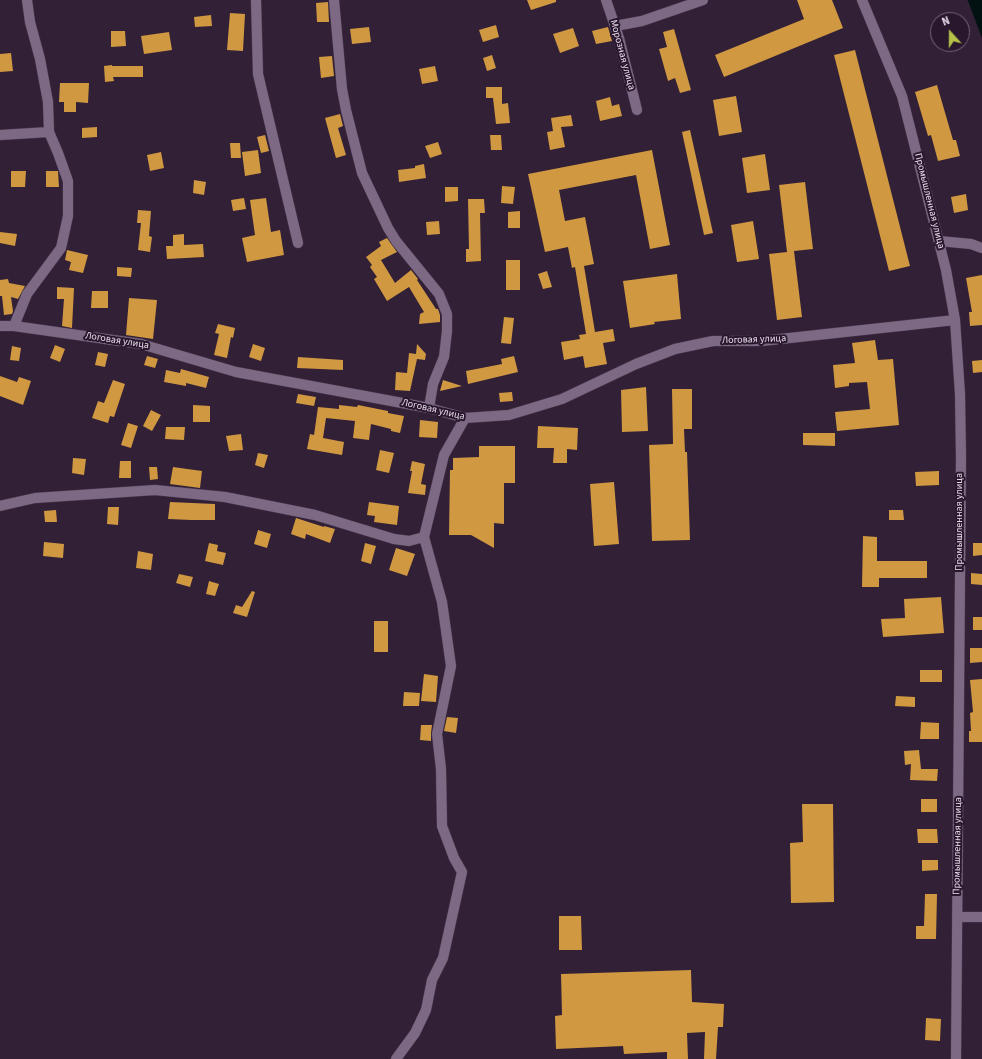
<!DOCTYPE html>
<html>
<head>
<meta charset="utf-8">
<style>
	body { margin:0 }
	#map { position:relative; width:982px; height:1059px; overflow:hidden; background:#322037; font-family:"Source Sans 3",sans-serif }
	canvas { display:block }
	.north { position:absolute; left:930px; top:12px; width:40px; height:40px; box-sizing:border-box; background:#28172d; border:1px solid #746579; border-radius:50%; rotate:339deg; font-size:11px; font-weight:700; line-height:16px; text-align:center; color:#e7dbea }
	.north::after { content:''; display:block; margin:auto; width:14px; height:18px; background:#b6c148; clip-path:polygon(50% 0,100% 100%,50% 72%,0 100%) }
</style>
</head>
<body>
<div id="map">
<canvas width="982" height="1059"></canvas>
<div class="north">N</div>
</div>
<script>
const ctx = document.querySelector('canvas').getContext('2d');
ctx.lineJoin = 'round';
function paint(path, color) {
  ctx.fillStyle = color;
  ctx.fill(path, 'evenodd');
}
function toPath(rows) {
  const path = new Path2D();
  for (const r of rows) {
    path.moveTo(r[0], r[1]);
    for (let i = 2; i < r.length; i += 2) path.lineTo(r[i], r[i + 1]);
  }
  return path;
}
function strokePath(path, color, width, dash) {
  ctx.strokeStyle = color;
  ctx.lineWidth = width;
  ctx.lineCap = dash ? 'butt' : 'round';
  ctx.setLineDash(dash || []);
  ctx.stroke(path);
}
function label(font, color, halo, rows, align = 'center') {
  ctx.font = font + ' "Source Sans 3",sans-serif';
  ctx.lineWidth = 4;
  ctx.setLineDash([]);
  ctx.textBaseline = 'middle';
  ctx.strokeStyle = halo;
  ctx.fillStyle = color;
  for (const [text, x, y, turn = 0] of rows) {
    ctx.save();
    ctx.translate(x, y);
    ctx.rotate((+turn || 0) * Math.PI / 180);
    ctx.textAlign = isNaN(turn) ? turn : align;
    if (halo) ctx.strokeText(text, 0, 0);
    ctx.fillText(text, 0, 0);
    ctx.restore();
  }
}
paint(toPath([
	[967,0,982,0,982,38,968,1]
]), '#021212');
paint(toPath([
	[527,0,556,0,556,2,531,10],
	[797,0,832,0,843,28,724,77,715,55,804,19],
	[328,2,329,22,317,22,316,3],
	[230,13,245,14,243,51,227,50],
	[211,15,212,26,195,27,194,17],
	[496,25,499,37,483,42,479,30],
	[369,27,371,42,352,44,350,29],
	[608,27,612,41,596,44,592,31],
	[573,28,579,46,560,53,553,34],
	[674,29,691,90,680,93,675,78,668,81,659,49,667,47,663,32],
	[111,31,125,31,126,46,111,47],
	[169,32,172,50,144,54,141,36],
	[855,50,910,266,889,271,834,55],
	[11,53,13,71,0,72,0,54],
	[492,55,496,68,487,71,483,58],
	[332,56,334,76,321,78,319,57],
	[112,65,112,66,143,66,143,77,113,77,114,81,105,82,104,66],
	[435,66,438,81,422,84,419,69],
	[60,83,89,83,88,103,76,102,76,112,64,112,64,102,59,102],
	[937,85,953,140,956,140,960,156,938,161,931,135,928,136,915,92],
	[486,87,502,87,502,104,508,103,510,123,496,124,493,98,486,98],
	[736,96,742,132,719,136,713,100],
	[610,97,612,106,619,104,622,116,600,121,596,101],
	[340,114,343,126,338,128,346,155,336,158,325,118],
	[571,115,573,126,561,127,565,147,550,150,547,132,553,131,551,118],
	[97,127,97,137,82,138,82,128],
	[690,130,713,233,704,235,682,132],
	[265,135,269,151,261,153,257,137],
	[490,135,501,135,502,150,491,150],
	[438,142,442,154,430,158,425,146],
	[230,143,240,143,241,158,231,158],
	[258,150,261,173,245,176,242,152],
	[652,150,670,245,650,249,636,175,559,190,565,221,585,217,594,264,584,266,595,332,613,329,615,341,603,343,607,364,585,368,583,356,564,360,561,342,580,339,579,335,586,334,575,267,572,268,568,247,545,252,528,174],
	[161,152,164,168,150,171,147,155],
	[765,154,770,190,747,193,742,158],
	[424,164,426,178,399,182,398,170,415,168,415,166],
	[11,171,26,171,25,187,11,187],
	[46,171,58,171,59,187,46,187],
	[194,180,206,182,204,195,193,193],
	[805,182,813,249,794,251,802,317,777,320,769,254,787,252,779,185],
	[502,186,515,187,513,204,501,203],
	[445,187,458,187,458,201,445,202],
	[966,194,968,210,954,213,951,197],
	[244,198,246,209,233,211,231,200],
	[266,198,271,232,280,230,284,255,247,262,242,238,255,235,250,200],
	[468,199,484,199,485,213,480,213,481,261,466,262,466,249,469,249],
	[138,210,151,211,149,236,152,237,150,252,138,250,141,223,137,223],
	[520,211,520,228,508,228,508,212],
	[439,221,440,234,427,235,426,222],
	[753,221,759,259,737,262,731,225],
	[0,232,17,234,15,246,0,243],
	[184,234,184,245,203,244,204,257,167,259,166,246,173,246,173,235],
	[387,238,397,252,381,260,395,283,411,270,418,279,417,280,436,309,438,309,440,315,440,322,419,324,420,314,424,312,409,287,387,301,374,279,377,277,370,267,372,265,366,257,381,246,379,242],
	[67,250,88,255,83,273,69,270,71,262,65,260],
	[506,260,520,260,520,290,506,290],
	[117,267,132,268,131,277,117,276],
	[547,271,552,287,543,289,538,274],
	[677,274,681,319,654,322,655,324,630,328,623,281],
	[982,275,982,325,970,326,969,312,972,312,966,278],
	[8,279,9,283,25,286,18,299,11,297,13,311,12,314,4,315,2,296,0,296,0,280],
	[57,287,74,288,72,328,62,326,64,299,57,299],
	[92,291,108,291,108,308,91,308],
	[129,298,157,300,153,339,126,335],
	[504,317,514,318,511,344,501,343],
	[218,324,235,328,233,338,231,337,227,358,214,355,219,334,215,333],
	[875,340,878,360,893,359,899,425,837,431,835,412,870,409,867,382,849,383,849,386,835,388,833,365,855,363,852,343],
	[253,344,265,348,261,361,249,357],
	[417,344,426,354,425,360,417,359,410,391,395,390,396,372,407,373,409,353,416,354],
	[55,345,65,349,60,362,50,358],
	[12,346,21,348,19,361,10,360],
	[98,352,108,354,105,367,95,365],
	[147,356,158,359,155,368,144,365],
	[514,356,518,372,468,384,466,371,502,364,501,359],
	[298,357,343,360,343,370,297,368],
	[982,360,982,372,973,373,972,361],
	[181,369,209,377,206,388,186,383,186,386,164,382,166,370,180,373],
	[0,376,17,382,19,377,31,381,23,405,0,396],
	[113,380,125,384,114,417,110,416,108,423,92,418,98,401,104,403],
	[443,380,462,386,440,391],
	[646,387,648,431,622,432,621,390],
	[672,389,692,389,692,429,684,429,685,452,687,452,690,540,652,541,649,445,673,444],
	[512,392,513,401,500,402,499,393],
	[298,394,316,397,314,406,296,403],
	[193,405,210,406,210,422,193,422],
	[339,405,357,407,358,405,388,411,388,413,404,416,400,433,391,431,391,429,371,424,369,440,353,438,355,421,326,418,323,438,344,442,342,455,307,449,310,434,314,435,318,407,339,409],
	[151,410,161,415,152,431,143,426],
	[420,420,438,422,437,438,419,437],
	[128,423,138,426,131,448,121,445],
	[538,426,578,428,577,450,567,449,567,463,553,463,554,448,537,448],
	[166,427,185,427,184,440,165,439],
	[803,433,835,433,835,446,803,445],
	[241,434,243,450,229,451,226,436],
	[479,446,515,446,515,483,504,483,504,524,494,523,494,548,471,535,449,535,450,470,453,470,453,458,479,457],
	[380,450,394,453,389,473,376,470],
	[258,453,268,455,264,468,255,465],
	[73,458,86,459,84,475,72,473],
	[120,461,131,461,131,478,119,478],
	[412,461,425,464,421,484,426,485,425,495,408,493,412,471,410,471],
	[149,467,157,467,158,479,150,480],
	[173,467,202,471,200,488,170,484],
	[939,471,939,485,916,486,915,472],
	[614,482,619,544,594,546,590,484],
	[170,502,215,504,215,520,191,520,168,519],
	[369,502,399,506,397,525,374,522,375,516,367,515],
	[108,507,119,507,118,525,107,524],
	[56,510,57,522,45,522,44,511],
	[889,510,903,510,904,520,889,520],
	[296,518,324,527,324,526,335,529,330,543,306,534,305,539,291,534],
	[258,530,271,534,267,548,254,544],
	[863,536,877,537,877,561,927,561,927,578,879,578,879,587,862,587],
	[44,542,64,544,63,558,43,556],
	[209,543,218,545,217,551,226,553,223,565,205,561],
	[365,543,376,546,371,564,361,561],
	[973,543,982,543,982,555,973,556],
	[396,548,415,554,407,576,389,570],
	[138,551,153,554,151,570,136,568],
	[971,573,982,574,982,585,971,584],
	[179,574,193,577,190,587,176,583],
	[209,581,219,584,215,596,206,594],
	[252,591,255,592,247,617,233,613,236,605,242,607],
	[941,597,944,633,883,637,881,619,905,618,904,599],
	[973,617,982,617,982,630,973,630],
	[374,621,388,621,388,652,374,652],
	[970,648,982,648,982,662,970,663],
	[920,670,942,670,942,682,920,682],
	[424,674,438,676,436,702,421,701],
	[982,679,982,742,969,742,969,731,971,731,970,713,973,712,970,680],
	[404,692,420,693,419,706,403,706],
	[896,696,915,697,915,707,895,706],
	[447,717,458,718,456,733,444,731],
	[921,722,939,723,939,739,920,739],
	[421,725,432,725,431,733,431,741,420,740],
	[919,750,921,769,938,769,937,781,910,780,911,764,905,765,904,751],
	[921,799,937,799,937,812,921,812],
	[802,804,833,804,834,902,791,903,790,843,803,842],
	[917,829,937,829,938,843,918,843],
	[922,860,938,860,938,870,922,871],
	[925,894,937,894,936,939,916,939,916,926,924,926],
	[559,916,581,916,582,950,559,950],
	[691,970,692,1002,724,1004,723,1027,718,1027,716,1059,704,1059,705,1032,687,1033,688,1059,667,1059,667,1052,624,1054,623,1046,556,1049,555,1016,562,1015,561,974],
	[926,1018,941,1019,940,1041,925,1040]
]), '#cf9841');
const street = toPath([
	[27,0,30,22,40,59,48,102,49,132],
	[256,0,258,74,298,243],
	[334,0,342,89,346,110,362,173,388,228,396,241,439,294,447,314,447,331,444,357,433,384,429,408],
	[606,0,619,38,637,110],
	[862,0,902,96,946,270,955,320,960,394,961,458,956,1059],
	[615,26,642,21,703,0],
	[0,135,49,132,58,153,68,181,68,216,61,248,27,294,14,326],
	[939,241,971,244,982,248],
	[0,326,14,326,141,344,236,372,429,408,465,418,509,415,562,399,636,364,675,349,713,341,762,341,955,320],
	[0,506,35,498,155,490,225,497,315,515,394,539,409,541,424,537,444,455,465,418],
	[957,917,982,917],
	[396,1059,415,1033,426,1010,432,980,443,958,462,872,454,858,442,826,441,769,437,734,451,666,442,602,424,537]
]);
strokePath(street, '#4a3b4f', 11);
strokePath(street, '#7d6984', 10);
label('10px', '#e7dbea', '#28172d', [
	["Морозная улица",622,55,75],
	["Промышленная улица",929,201,76],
	["Логовая улица",754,340,-2],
	["Логовая улица",117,341,9],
	["Логовая улица",433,410,13],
	["Промышленная улица",960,522,-90],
	["Промышленная улица",958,846,-89]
]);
</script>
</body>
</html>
